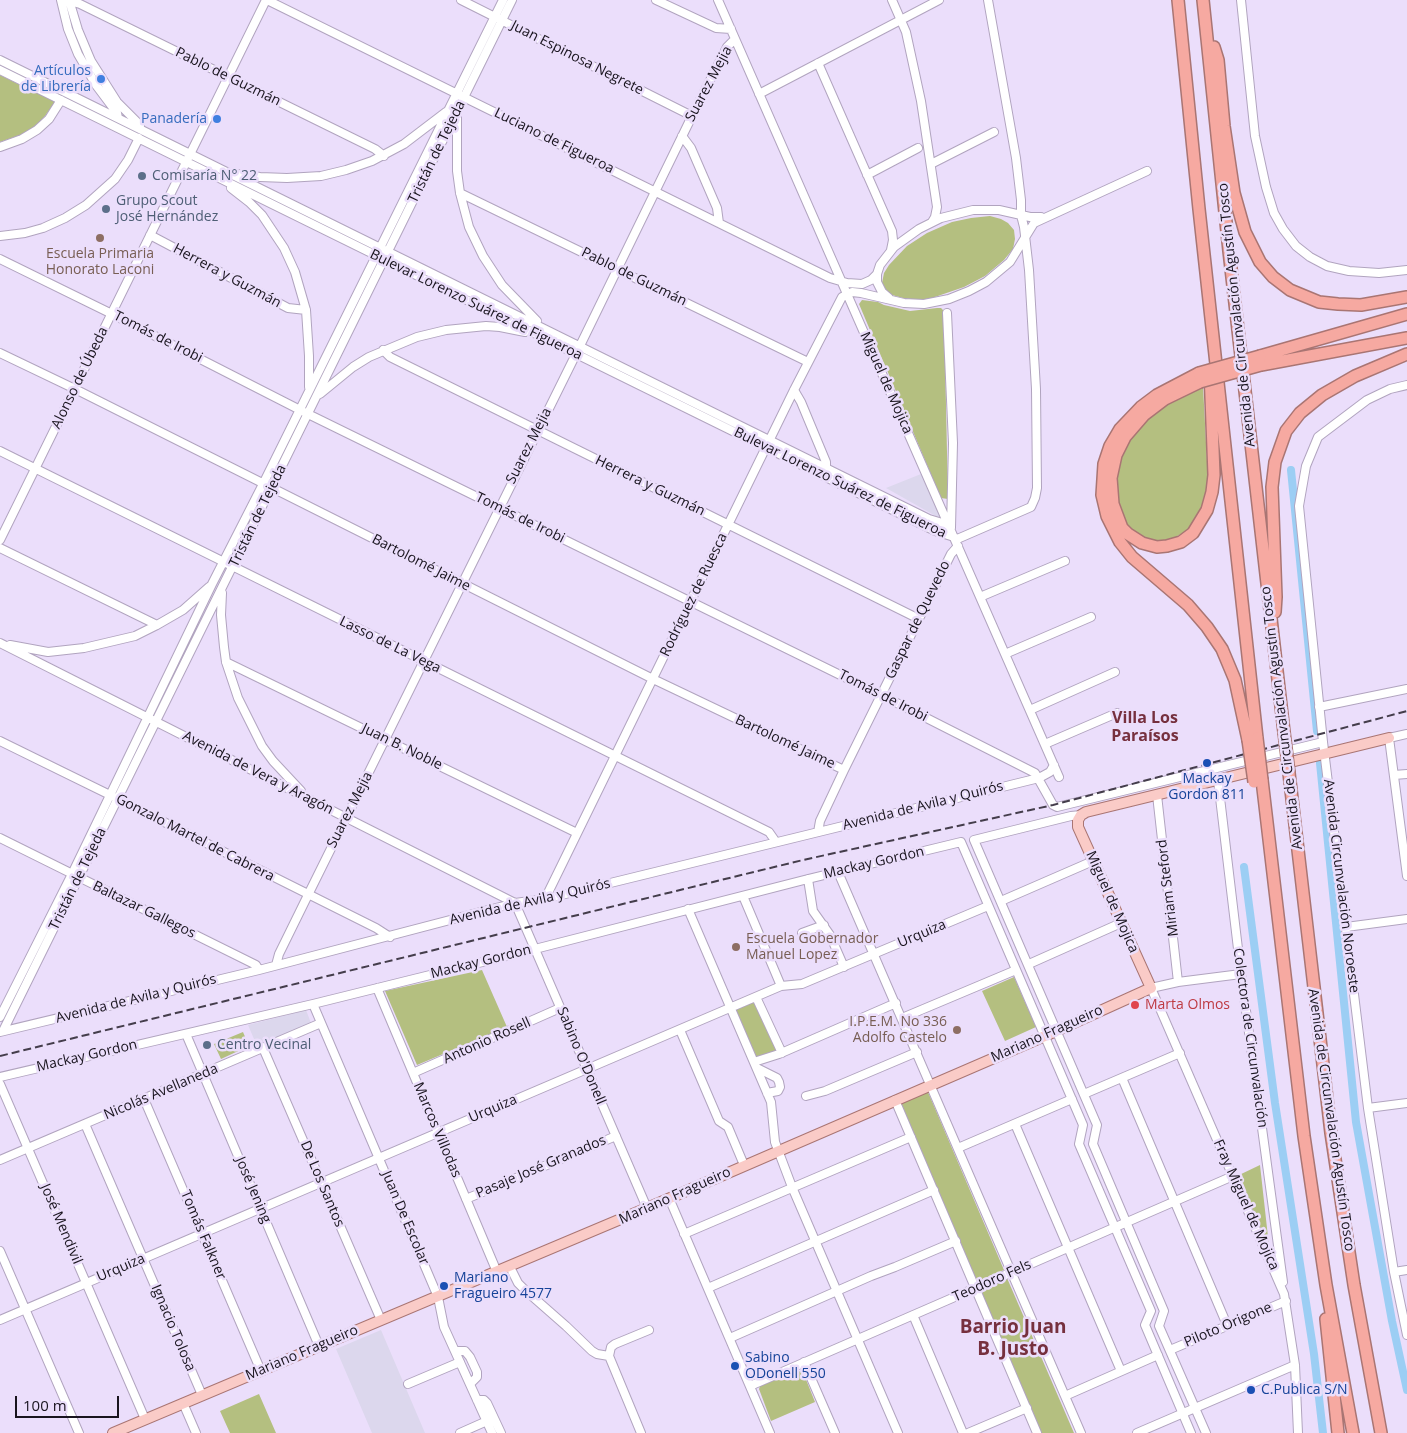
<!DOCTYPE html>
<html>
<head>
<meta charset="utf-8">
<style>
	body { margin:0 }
	#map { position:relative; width:1407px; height:1433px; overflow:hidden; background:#ebdefb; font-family:"Open Sans",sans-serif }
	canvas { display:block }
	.scale { position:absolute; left:15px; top:1396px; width:104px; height:22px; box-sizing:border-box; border:2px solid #19141e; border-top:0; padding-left:6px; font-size:15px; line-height:18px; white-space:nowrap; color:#19141e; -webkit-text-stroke:4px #ebdefb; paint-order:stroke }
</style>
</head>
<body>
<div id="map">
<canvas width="1407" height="1433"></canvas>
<div class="scale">100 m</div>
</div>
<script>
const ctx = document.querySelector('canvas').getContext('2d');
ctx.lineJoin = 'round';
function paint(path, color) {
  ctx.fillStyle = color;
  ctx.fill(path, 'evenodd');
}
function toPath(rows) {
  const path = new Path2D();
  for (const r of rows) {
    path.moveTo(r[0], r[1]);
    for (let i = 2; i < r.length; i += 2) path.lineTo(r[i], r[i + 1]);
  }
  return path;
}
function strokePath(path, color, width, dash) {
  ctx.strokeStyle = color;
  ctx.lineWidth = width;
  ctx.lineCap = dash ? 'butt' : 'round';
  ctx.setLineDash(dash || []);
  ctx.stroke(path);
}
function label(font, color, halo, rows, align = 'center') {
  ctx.font = font + ' "Open Sans",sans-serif';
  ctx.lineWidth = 5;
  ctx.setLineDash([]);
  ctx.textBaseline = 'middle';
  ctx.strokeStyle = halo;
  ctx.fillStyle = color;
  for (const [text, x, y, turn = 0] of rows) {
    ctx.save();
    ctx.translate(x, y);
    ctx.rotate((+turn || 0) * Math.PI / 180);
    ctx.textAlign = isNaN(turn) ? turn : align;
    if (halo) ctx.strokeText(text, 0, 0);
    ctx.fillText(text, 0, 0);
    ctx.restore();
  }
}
paint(toPath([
	[921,474,941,519,886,488],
	[306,1010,311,1023,257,1046,248,1025],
	[381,1330,425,1433,372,1433,336,1349]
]), '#dcd7ed');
paint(toPath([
	[0,75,55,102,45,116,35,127,26,133,0,142],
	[990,216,1001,219,1008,223,1014,230,1015,239,1013,249,1004,260,985,276,964,287,932,298,919,300,903,298,892,295,886,290,882,283,884,273,889,265,907,246,927,233,952,222,971,218],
	[862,300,878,302,884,305,910,311,937,308,941,308,944,311,948,499,941,498,859,304],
	[1203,386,1208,480,1203,504,1195,521,1186,531,1174,538,1160,542,1146,540,1135,535,1126,525,1119,511,1115,489,1117,466,1125,444,1155,411,1176,398],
	[482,970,507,1027,417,1065,385,991],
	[1014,977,1036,1027,1005,1041,982,991],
	[755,1000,777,1052,756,1058,735,1012,737,1007],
	[243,1032,249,1046,221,1059,214,1044],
	[928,1092,1004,1270,976,1282,901,1104],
	[1260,1165,1269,1246,1237,1176],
	[1007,1278,1074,1433,1041,1433,982,1293,984,1289],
	[797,1371,803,1372,815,1402,771,1421,759,1389,760,1386],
	[259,1394,276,1433,230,1433,220,1411]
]), '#b4bf80');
strokePath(toPath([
	[1291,470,1317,731],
	[1320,763,1356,1122,1392,1321,1407,1390],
	[1244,867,1275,1103,1314,1354,1323,1433]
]), '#9ccef4', 8);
const minor = toPath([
	[61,0,68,29,78,54,96,85,117,113,118,118],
	[69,0,78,30,91,61,117,102,140,125],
	[267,0,830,278,847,283,862,284,871,280,877,274],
	[461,0,692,116],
	[656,0,716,28,731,29],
	[718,0,1059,777],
	[892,0,906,32,921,101,937,207,935,217,932,222],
	[1241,0,1255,136,1266,187,1274,213,1283,229,1296,246,1310,257,1327,266,1349,271,1379,273,1407,270],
	[70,1,80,4,375,149,384,156],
	[0,60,929,519,949,525],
	[818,63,892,231,893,240,891,250],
	[0,70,767,448,935,531,954,537],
	[759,94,939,0],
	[457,114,457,171,460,193,469,227,483,256,502,285,537,321],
	[682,136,691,148,717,208,719,223],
	[0,147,22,139,37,130,49,119,61,100],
	[931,164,994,132],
	[237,174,260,177,287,178,321,176,346,170,372,161,404,144,446,112],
	[867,175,918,148],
	[231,188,249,202,262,215,284,248,295,272,306,310,309,356,309,387],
	[460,193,808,362],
	[150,235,288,308,306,310],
	[0,236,25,233,43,228,65,218,86,205,115,179,128,160,139,138],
	[0,259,112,314,308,414,881,695,1035,773,1053,805,1057,807,1323,742],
	[889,298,882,292,877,282,877,274,880,265,894,247,919,229,941,218,973,210,999,210,1030,217,1041,217],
	[947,313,953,443,951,528],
	[383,350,390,357,919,619],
	[0,353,75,389,653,679,844,770],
	[1407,385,1390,389,1367,400,1318,437,1306,466,1299,506,1323,742,1368,1108,1394,1272,1407,1335],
	[794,390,801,402,826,462,826,468],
	[320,394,353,367,369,357,417,337,446,330,486,326,500,327,525,332],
	[0,451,769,832,776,842],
	[0,540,266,0],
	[955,540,1031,507,1035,498,1037,488,1036,389,1029,270,1024,227,1021,215,1021,200,1016,158,988,0],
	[0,548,157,625],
	[222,593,221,615,224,647,226,662,238,698,262,746,273,761,301,791],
	[980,597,1065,561],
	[0,643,515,903],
	[10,645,48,652,84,648,135,636,157,625,183,610,209,587],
	[1005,654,1091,617],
	[226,662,577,833],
	[1319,707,1407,689],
	[1030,710,1115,672],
	[1407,734,1389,738,1407,876],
	[0,741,110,795,376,928,390,937],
	[1045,744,1117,713],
	[1394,775,1407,774],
	[1218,781,1241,974,1283,1282],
	[1157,795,1178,982],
	[1081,815,1071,816,974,840,1097,1125,1093,1144,1164,1311,1159,1326,1206,1433],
	[818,832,820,821,844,770,951,554,958,546],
	[0,838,256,965,259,970],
	[838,872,1081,1433],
	[808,879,813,911,830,935,844,967],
	[743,896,781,986],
	[545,899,794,390,842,297,852,292,861,293,904,303,924,304,949,299,969,291,986,282,1010,262,1034,223,1147,171],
	[1001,901,1093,861],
	[515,903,647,1208],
	[688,909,771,1102,775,1142,792,1187,898,1433],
	[1346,927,1407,919],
	[802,933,824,925],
	[1029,964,1121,923],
	[276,965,279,954,308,895,576,354,692,116,727,47,735,39],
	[1241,974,1178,982,1151,988,1284,1294,1295,1365,1298,1433],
	[377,988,497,1272],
	[756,997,782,1053],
	[313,1004,438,1297,444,1327,492,1433],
	[0,1017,72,874,212,584,263,484,503,0],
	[902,1018,1016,970],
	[680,1030,719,1121,728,1127,744,1165],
	[3,1031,512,0],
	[0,1032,259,970,515,903,545,899,1039,778,1050,772,1054,765],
	[186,1034,319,1346],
	[263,1048,381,1320],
	[754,1062,779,1054,896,1003],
	[757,1068,777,1078,779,1082,780,1087,778,1091,767,1093],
	[413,1073,560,1008],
	[0,1077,313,1004,535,949,808,879,961,842,1083,1125,1079,1144,1151,1311,1145,1325,1191,1433],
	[1122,1078,1227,1325],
	[0,1084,145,1419],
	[1084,1094,1180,1053],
	[806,1096,825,1091,917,1052],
	[144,1099,261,1371],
	[895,1100,1037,1433],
	[1368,1108,1407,1103],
	[85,1124,202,1395],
	[1015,1124,1121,1371],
	[958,1148,1072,1099],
	[0,1160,321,1023],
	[669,1198,770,1433],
	[466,1199,616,1136],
	[684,1234,911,1137],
	[0,1251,79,1433],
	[510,1267,518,1283,525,1290,566,1326,592,1351,597,1354,609,1356],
	[1394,1272,1407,1270],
	[708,1288,934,1190],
	[913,1315,963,1433],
	[0,1320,781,986,802,984,988,906],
	[730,1338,871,1276,895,1267,956,1241],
	[1170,1350,1286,1301],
	[455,1351,465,1351,470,1357,477,1372,477,1377,470,1384],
	[804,1362,835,1433],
	[408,1384,460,1362],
	[750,1386,1233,1176],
	[1065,1396,1158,1355],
	[477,1400,484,1400,487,1403,501,1433],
	[183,1403,196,1433],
	[460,1433,487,1421],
	[641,1433,609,1356,611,1347,615,1344,649,1330],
	[968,1433,1027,1408],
	[1137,1433,1295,1365]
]);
const major = toPath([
	[113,1433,647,1208,1045,1036,1151,988,1078,827,1078,820,1081,815,1086,812,1389,738]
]);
const highway = toPath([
	[1178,0,1199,209,1257,738],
	[1203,0,1229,251,1284,732],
	[1214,47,1218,60,1224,126,1234,193,1245,232,1260,262,1273,277,1290,290,1319,302,1338,304,1361,305,1407,297],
	[1260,356,1407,314],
	[1261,365,1407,338],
	[1199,373,1157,395,1141,407,1120,429,1110,446,1104,464,1102,495,1107,516,1120,542,1132,557,1188,605,1207,627,1222,649,1235,680,1248,740],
	[1200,382,1165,399,1144,415,1125,437,1116,455,1111,478,1113,504,1122,528,1128,534,1142,543,1157,547,1167,546,1181,542,1193,533,1207,510,1212,492,1214,475,1210,371],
	[1275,612,1276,597,1272,487,1275,462,1286,431,1300,413,1322,395,1355,376,1407,354],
	[1289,773,1331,1133,1354,1285,1381,1433],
	[1262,780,1304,1136,1326,1285,1353,1433],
	[1326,1319,1338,1433]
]);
strokePath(minor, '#b1a4bf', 10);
strokePath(major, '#a97573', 12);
strokePath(highway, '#a97573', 14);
strokePath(minor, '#fff', 8);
strokePath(major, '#facbc7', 10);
strokePath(highway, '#f6a9a1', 11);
strokePath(toPath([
	[0,1056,803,860,1053,805,1407,711]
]), '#443d4b', 2, [8, 4]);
const highwayBridge = toPath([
	[1199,373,1260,356],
	[1200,382,1261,365],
	[1284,732,1289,773],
	[1257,738,1262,780],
	[1248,740,1254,782]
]);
strokePath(highwayBridge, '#a97573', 14, []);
strokePath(highwayBridge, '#f6a9a1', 11);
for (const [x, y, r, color] of [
	[101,79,5,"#3f7fe0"],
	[217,119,5,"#3f7fe0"],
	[142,176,5,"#5c6f8a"],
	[106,209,5,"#5c6f8a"],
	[100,238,5,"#8d6e63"],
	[1207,763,5,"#1a4fb4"],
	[736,947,5,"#8d6e63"],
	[1135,1005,5,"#e0444e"],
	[957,1030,5,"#8d6e63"],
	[207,1045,5,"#5c6f8a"],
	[444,1286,5,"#1a4fb4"],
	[735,1366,5,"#1a4fb4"],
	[1251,1390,5,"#1a4fb4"]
]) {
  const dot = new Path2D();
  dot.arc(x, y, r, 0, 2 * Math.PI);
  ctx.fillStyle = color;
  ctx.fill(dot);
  strokePath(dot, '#ebdefb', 2);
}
label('14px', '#19141e', '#ebdefb', [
	["Juan Espinosa Negrete",577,58,27],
	["Pablo de Guzmán",228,77,26],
	["Suarez Mejia",709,84,-62],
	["Luciano de Figueroa",554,141,26],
	["Tristán de Tejeda",437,152,-64],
	["Herrera y Guzmán",227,276,28],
	["Pablo de Guzmán",634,277,26],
	["Bulevar Lorenzo Suárez de Figueroa",476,305,26],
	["Avenida de Circunvalación Agustín Tosco",1237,315,-96],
	["Tomás de Irobi",158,337,27],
	["Alonso de Úbeda",80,378,-64],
	["Miguel de Mojica",886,383,66],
	["Suarez Mejia",529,446,-63],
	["Bulevar Lorenzo Suárez de Figueroa",840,483,26],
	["Herrera y Guzmán",650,486,26],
	["Tristán de Tejeda",258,516,-64],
	["Tomás de Irobi",520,518,26],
	["Bartolomé Jaime",421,563,27],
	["Rodríguez de Ruesca",694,595,-64],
	["Gaspar de Quevedo",918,620,-64],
	["Lasso de La Vega",390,645,26],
	["Tomás de Irobi",883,696,27],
	["Avenida de Circunvalación Agustín Tosco",1282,718,-97],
	["Bartolomé Jaime",785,742,25],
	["Juan B. Noble",402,747,26],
	["Avenida de Vera y Aragón",258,773,27],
	["Avenida de Avila y Quirós",923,806,-14],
	["Suarez Mejia",350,810,-63],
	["Gonzalo Martel de Cabrera",195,838,27],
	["Mackay Gordon",874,863,-13],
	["Tristán de Tejeda",78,879,-64],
	["Avenida Circunvalación Noroeste",1341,886,83],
	["Miriam Steford",1168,888,-97],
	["Avenida de Avila y Quirós",530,902,-13],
	["Miguel de Mojica",1112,902,66],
	["Baltazar Gallegos",144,910,26],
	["Urquiza",922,934,-23],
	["Mackay Gordon",481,962,-14],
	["Avenida de Avila y Quirós",136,999,-14],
	["Mariano Fragueiro",1047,1034,-24],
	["Colectora de Circunvalación",1250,1038,82],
	["Antonio Rosell",487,1041,-24],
	["Mackay Gordon",87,1056,-13],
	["Sabino O'Donell",581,1056,67],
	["Nicolás Avellaneda",161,1092,-23],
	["Urquiza",493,1109,-23],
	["Avenida de Circunvalación Agustín Tosco",1331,1120,82],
	["Marcos Villodas",437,1130,67],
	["Pasaje José Granados",541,1167,-23],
	["De Los Santos",322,1184,67],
	["José Jening",253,1190,67],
	["Mariano Fragueiro",675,1196,-24],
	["Fray Miguel de Mojica",1246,1205,66],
	["Juan De Escolar",405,1218,67],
	["José Mendivil",61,1224,67],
	["Tomás Falkner",203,1235,67],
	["Urquiza",121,1268,-23],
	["Teodoro Fels",992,1281,-24],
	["Piloto Origone",1228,1325,-23],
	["Ignacio Tolosa",173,1328,67],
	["Mariano Fragueiro",302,1353,-23]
]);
label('14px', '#366cbe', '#ebdefb', [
	["Artículos",91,71],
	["de Librería",91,87],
	["Panadería",207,119]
], 'right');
label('14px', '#4e5e75', '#ebdefb', [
	["Comisaría N° 22",152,176],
	["Grupo Scout",116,201],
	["José Hernández",116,217],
	["Centro Vecinal",217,1045]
], 'left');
label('14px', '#785e54', '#ebdefb', [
	["Escuela Primaria",100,254],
	["Honorato Laconi",100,270],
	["Escuela Gobernador",746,939,"left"],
	["Manuel Lopez",746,955,"left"],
	["I.P.E.M. No 336",947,1022,"right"],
	["Adolfo Castelo",947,1038,"right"]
]);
label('14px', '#164399', '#ebdefb', [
	["Mackay",1207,779,"center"],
	["Gordon 811",1207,795,"center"],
	["Mariano",454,1278],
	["Fragueiro 4577",454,1294],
	["Sabino",745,1358],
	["ODonell 550",745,1374],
	["C.Publica S/N",1261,1390]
], 'left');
label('14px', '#be3a42', '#ebdefb', [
	["Marta Olmos",1145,1005]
], 'left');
label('bold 16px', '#76303e', '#ebdefb', [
	["Villa Los",1145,718],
	["Paraísos",1145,736]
]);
label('bold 19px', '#76303e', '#ebdefb', [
	["Barrio Juan",1013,1328],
	["B. Justo",1013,1350]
]);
</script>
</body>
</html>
